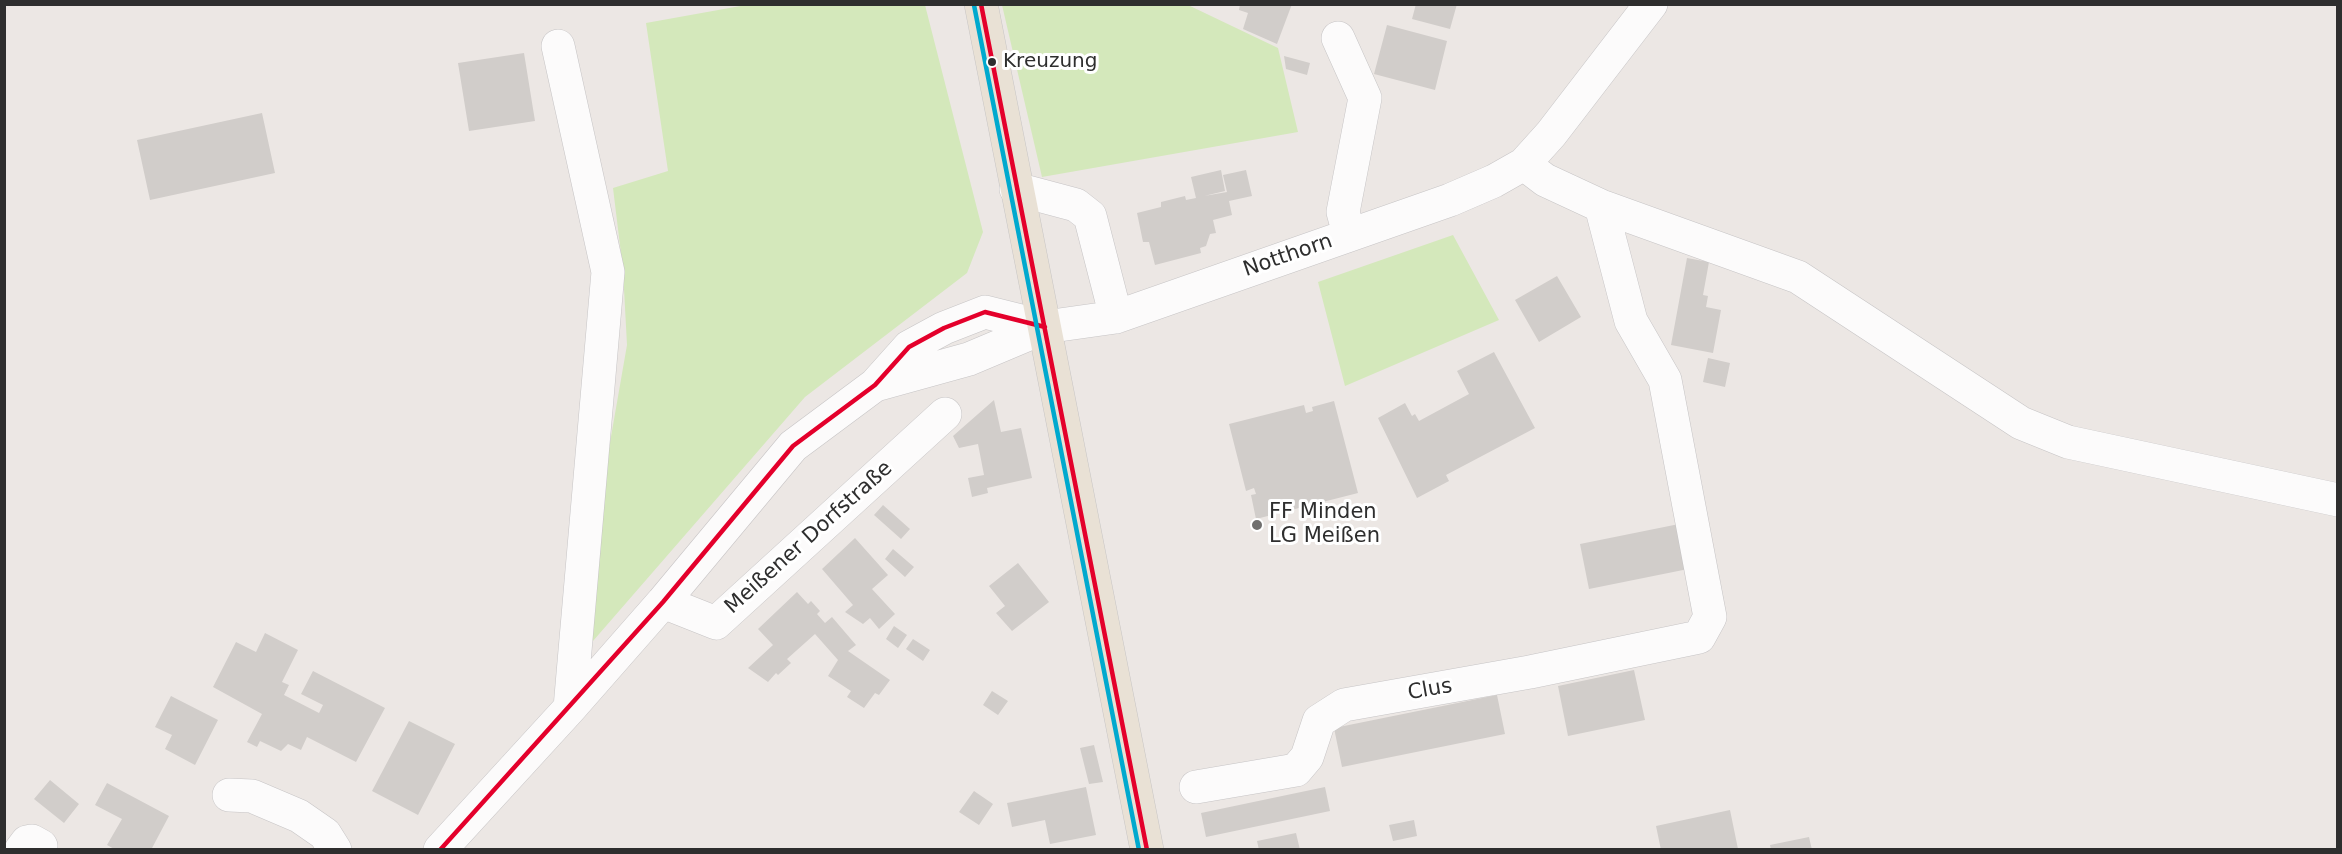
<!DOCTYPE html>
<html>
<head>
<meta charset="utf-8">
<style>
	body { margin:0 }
	#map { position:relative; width:2342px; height:854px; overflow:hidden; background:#ece7e4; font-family:"DejaVu Sans",sans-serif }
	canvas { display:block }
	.frame { position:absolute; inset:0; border:6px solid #2e2e2e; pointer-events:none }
</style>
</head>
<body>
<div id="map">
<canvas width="2342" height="854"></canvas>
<div class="frame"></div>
</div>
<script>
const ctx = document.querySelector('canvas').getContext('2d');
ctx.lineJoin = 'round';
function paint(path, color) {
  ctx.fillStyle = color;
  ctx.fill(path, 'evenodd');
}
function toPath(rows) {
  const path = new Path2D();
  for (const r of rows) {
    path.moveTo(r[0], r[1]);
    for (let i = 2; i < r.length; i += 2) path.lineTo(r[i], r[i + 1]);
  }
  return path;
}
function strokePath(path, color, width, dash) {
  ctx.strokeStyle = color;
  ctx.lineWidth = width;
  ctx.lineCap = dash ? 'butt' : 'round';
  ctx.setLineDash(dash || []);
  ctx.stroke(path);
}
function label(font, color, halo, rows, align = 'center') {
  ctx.font = font + ' "DejaVu Sans",sans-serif';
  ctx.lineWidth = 6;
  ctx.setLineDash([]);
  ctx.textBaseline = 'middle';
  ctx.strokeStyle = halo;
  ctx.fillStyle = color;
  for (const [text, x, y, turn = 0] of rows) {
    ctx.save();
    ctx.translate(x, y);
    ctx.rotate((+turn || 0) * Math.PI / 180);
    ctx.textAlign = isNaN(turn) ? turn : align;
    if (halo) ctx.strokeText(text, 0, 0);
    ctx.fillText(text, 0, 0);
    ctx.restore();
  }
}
paint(toPath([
	[746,5,925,5,983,232,967,273,805,397,593,641,579,620,627,345,623,270,613,188,668,171,646,23],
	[1002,5,1188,5,1278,48,1298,132,1042,177],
	[1453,235,1499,320,1345,386,1318,282]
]), '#d4e8bb');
paint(toPath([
	[1240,4,1292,4,1277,44,1243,29,1248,13,1239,10],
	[1416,4,1457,4,1450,29,1412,19],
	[1387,25,1447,41,1435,90,1374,74],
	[524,53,535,121,469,131,458,63],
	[1284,56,1310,63,1307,75,1286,69],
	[262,113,275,173,150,200,137,140],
	[1221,170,1225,191,1204,196,1227,192,1223,175,1246,170,1252,196,1229,201,1232,215,1213,220,1216,233,1210,234,1206,246,1200,248,1201,253,1155,265,1149,242,1143,242,1137,213,1161,207,1161,202,1185,196,1186,200,1196,198,1191,177],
	[1687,258,1709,262,1703,295,1708,296,1706,307,1721,310,1713,353,1671,345],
	[1557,276,1581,317,1539,342,1515,300],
	[1494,352,1535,428,1446,475,1449,481,1417,498,1378,418,1405,403,1412,416,1415,414,1419,421,1469,394,1457,371],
	[1708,358,1730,363,1725,387,1703,382],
	[994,400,1001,432,1021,428,1032,478,987,488,988,493,972,497,968,478,984,475,978,444,959,448,953,436],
	[1334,401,1358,493,1256,519,1251,495,1256,494,1254,488,1246,491,1229,424,1304,405,1306,413,1313,411,1312,407],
	[883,505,910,529,901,539,874,515],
	[1684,523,1693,568,1589,589,1580,544],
	[855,538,888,575,872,589,895,614,879,629,870,618,863,624,845,612,853,605,822,569],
	[893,549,914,567,905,577,885,559],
	[1018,563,1049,602,1012,631,996,613,1005,606,989,586],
	[797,592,808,604,811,601,820,611,817,614,825,623,832,617,856,645,848,651,890,680,879,695,875,693,864,708,847,697,851,691,828,676,838,660,815,634,787,659,791,663,778,675,776,673,768,682,748,668,773,645,758,629],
	[894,626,907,635,898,648,886,639],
	[265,633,298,650,282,682,289,685,284,695,319,713,323,705,301,694,313,671,385,708,356,762,307,737,301,750,288,744,281,751,260,741,257,747,247,742,262,714,213,687,236,642,256,652],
	[913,639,930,650,923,661,906,649],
	[1634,670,1645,720,1568,736,1558,686],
	[992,691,1008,701,998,715,983,705],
	[1497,695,1505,734,1342,767,1334,728],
	[171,696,218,720,195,765,165,749,172,735,155,727],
	[409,721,455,744,418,815,372,791],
	[1094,745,1103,782,1089,784,1080,748],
	[50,780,79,804,64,823,34,799],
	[107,783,169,816,151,850,116,850,107,845,122,819,95,805],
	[1086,787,1096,835,1050,844,1045,820,1012,827,1007,803],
	[1325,787,1330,811,1206,837,1201,813],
	[974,791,993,804,979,825,959,812],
	[1730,810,1738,849,1661,850,1656,826],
	[1414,820,1417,836,1393,841,1389,825],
	[1296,833,1300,850,1259,850,1257,841],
	[1809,837,1812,850,1771,850,1770,845]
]), '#d1cdca');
const minor = toPath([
	[1338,38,1365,98,1343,212,1349,234],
	[558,46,608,272,570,708],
	[1524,164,1545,180,1601,206,1798,277,2021,423,2068,442,2338,500],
	[1016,189,1076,205,1090,216,1116,317],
	[875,385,969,359,1045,327,1116,317,1450,200,1494,181,1524,164,1551,134,1651,4],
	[663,602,716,623,945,414],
	[1196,787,1296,770,1307,757,1319,721,1344,705,1530,672,1699,637,1710,617,1665,380,1631,321,1601,206],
	[229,795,252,796,299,816,325,834,335,850],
	[21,850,27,842,32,841,41,846],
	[440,850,570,708,663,602,793,446,875,385,909,347,944,328,985,312,1045,327]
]);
const major = toPath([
	[981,4,1147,850]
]);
strokePath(minor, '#c6c4c5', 34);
strokePath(major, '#c6c4c4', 34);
strokePath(minor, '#fcfbfb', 33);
strokePath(major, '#e9e1d5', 33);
strokePath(toPath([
	[981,4,1147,850],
	[440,850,663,602,793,446,875,385,909,347,944,328,985,312,1045,327]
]), '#e4002b', 4.5);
strokePath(toPath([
	[974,5,1139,850]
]), '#00a9ce', 4.5);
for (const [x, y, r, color] of [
	[992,62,5,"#2e2e2e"],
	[1257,525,6,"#706f6e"]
]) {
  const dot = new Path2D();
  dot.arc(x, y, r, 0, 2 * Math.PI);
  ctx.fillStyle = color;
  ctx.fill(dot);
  strokePath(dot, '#fff', 2);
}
label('20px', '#2e2e2e', '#fff', [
	["Kreuzung",1003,62]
], 'left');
label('21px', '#2e2e2e', '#fff', [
	["Notthorn",1288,256,-19],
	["Meißener Dorfstraße",809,538,-42],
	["Clus",1430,690,-10]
]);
label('21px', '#2e2e2e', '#fff', [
	["FF Minden",1269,513],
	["LG Meißen",1269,537]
], 'left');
</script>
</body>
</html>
